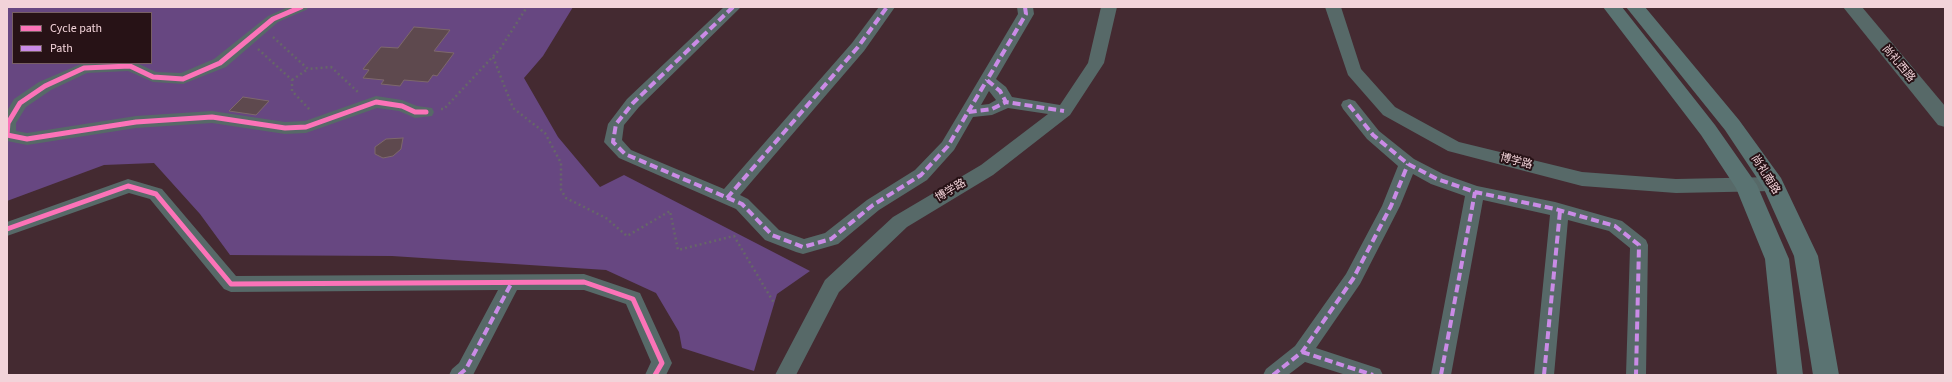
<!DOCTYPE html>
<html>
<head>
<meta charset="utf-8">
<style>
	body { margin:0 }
	#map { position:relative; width:1952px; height:382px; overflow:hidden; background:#442a31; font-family:"Source Sans 3",sans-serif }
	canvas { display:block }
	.frame { position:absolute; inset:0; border:8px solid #f2d3d9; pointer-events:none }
	.legend { position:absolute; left:12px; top:12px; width:140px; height:52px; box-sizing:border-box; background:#271216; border:1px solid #785f64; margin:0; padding:5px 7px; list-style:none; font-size:12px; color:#f2d3d9 }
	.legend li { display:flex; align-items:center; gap:8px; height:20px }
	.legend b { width:20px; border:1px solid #785f64 }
</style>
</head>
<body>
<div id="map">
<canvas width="1952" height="382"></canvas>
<div class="frame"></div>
<ul class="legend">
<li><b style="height:5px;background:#fb73b8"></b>Cycle path</li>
<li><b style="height:5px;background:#ca8be6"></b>Path</li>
</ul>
</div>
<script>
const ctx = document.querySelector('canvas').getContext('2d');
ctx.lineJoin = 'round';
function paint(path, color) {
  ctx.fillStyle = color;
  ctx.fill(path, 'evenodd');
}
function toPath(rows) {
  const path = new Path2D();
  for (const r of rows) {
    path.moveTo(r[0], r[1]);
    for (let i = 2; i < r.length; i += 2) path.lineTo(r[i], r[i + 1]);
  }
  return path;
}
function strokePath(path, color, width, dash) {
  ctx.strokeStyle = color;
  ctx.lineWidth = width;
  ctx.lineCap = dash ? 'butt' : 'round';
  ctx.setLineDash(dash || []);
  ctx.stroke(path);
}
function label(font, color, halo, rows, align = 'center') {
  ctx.font = font + ' "Source Sans 3","Noto Sans SC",sans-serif';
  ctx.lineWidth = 4;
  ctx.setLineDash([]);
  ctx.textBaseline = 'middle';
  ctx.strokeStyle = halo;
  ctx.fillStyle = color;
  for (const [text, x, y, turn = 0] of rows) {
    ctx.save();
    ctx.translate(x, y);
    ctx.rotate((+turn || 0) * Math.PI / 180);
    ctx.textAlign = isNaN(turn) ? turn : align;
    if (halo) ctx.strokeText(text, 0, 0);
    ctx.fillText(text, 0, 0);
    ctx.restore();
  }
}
paint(toPath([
	[7,7,573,7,543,56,524,78,558,137,600,187,624,175,810,271,777,294,754,371,682,348,679,332,656,293,606,270,392,256,230,255,200,214,154,163,104,165,7,201],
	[13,13,151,13,151,63,13,63]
]), '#674781');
const building = toPath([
	[414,27,450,30,434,51,454,53,437,76,433,75,428,82,404,80,400,86,381,84,384,80,363,78,369,70,363,69,381,47,398,48,414,27],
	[243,97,269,101,256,115,229,111,243,97],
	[403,138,401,149,393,156,383,158,375,154,375,147,386,139,403,138]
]);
paint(building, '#5e494e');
strokePath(building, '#7e686c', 1);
strokePath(toPath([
	[273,37,308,69,331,67,359,93],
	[258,49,292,80,292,91,311,111],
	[493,57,513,108,545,133,561,163,561,190,566,198,606,218,627,236,670,211,678,250,734,236,774,303],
	[292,80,308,69],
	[441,109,444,109,500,49,527,7]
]), '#666668', 2.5, [2, 3]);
paint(toPath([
	[288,7,309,7,306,10,278,22,226,67,183,84,153,82,128,71,87,73,51,90,26,107,16,123,16,131,27,133,136,116,212,111,285,122,305,121,376,96,402,100,417,106,432,108,434,112,432,116,415,118,399,111,377,108,306,133,285,134,212,123,136,128,27,145,7,141,7,111,14,99,39,82,83,63,137,63,156,72,181,73,214,59,268,16,288,7],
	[724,7,741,7,639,107,624,125,622,140,631,150,724,189,852,43,879,7,895,7,864,51,740,195,748,199,779,230,804,239,825,233,867,200,915,170,942,142,1018,14,1017,7,1033,7,1034,14,996,79,1006,87,1012,97,1060,105,1088,63,1101,7,1117,7,1104,63,1070,115,993,175,907,227,839,292,796,375,775,375,825,280,893,217,981,165,1048,114,1008,108,992,115,973,117,954,150,927,180,879,210,838,244,803,254,796,252,765,240,736,209,619,158,604,142,608,124,627,99,724,7],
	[989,91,996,100,989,104,981,105,989,91],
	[1325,7,1341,7,1361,69,1395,107,1459,142,1582,172,1676,179,1773,177,1779,179,1782,184,1779,189,1773,191,1676,193,1582,186,1448,151,1383,115,1348,75,1325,7],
	[1349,99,1355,101,1379,131,1414,159,1443,174,1477,186,1555,202,1622,221,1646,240,1648,245,1646,375,1626,375,1630,248,1609,231,1568,220,1554,375,1534,375,1550,215,1483,200,1451,375,1431,375,1465,196,1431,184,1413,174,1400,206,1360,284,1316,348,1380,369,1383,375,1346,375,1305,362,1288,375,1263,375,1266,369,1295,346,1346,274,1382,206,1398,166,1367,139,1343,109,1341,105,1343,101,1349,99],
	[128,179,162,189,236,276,584,274,640,293,672,363,666,375,645,375,651,362,626,304,584,290,517,290,473,375,449,375,452,369,459,363,498,290,231,292,224,289,150,199,129,193,7,236,7,222,128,179]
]), '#576968');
paint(toPath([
	[1843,7,1862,7,1945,106,1945,127,1938,125,1843,7]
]), '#576968');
paint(toPath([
	[1603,7,1622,7,1715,125,1757,185,1789,259,1803,375,1777,375,1765,259,1736,188,1701,135,1603,7],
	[1626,7,1645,7,1739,120,1781,178,1818,256,1839,375,1813,375,1794,256,1763,187,1725,130,1626,7]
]), '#5a7372');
strokePath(toPath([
	[733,7,633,103,616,124,613,142,625,154,742,204,772,235,803,247,831,239,873,205,921,175,948,146,968,112,992,109,1006,102],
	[1025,7,1026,14,987,80,1000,91,1006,102,1064,111],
	[1349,105,1373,135,1408,164,1437,179,1475,192,1555,209,1615,226,1639,245,1636,375],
	[968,112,987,80],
	[727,198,858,47,887,7],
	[1302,352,1373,375],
	[459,375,466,369,512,282],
	[1273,375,1302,352,1353,279,1391,206,1408,164],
	[1441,375,1475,192],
	[1544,375,1560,211]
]), '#ca8be6', 4, [8, 4]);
strokePath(toPath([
	[301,7,273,19,220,63,183,79,153,77,130,66,84,68,45,86,20,103,8,123,7,135,27,139,136,122,212,117,285,128,306,127,376,102,402,106,415,112,426,112],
	[7,229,128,186,156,194,231,284,584,282,633,299,662,363,655,375]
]), '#fb73b8', 5);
label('11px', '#f2d3d9', '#271216', [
	["尚礼西路",1898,64,50],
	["博学路",1516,162,14],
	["尚礼南路",1765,175,58],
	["博学路",951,191,-31]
]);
</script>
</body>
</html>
